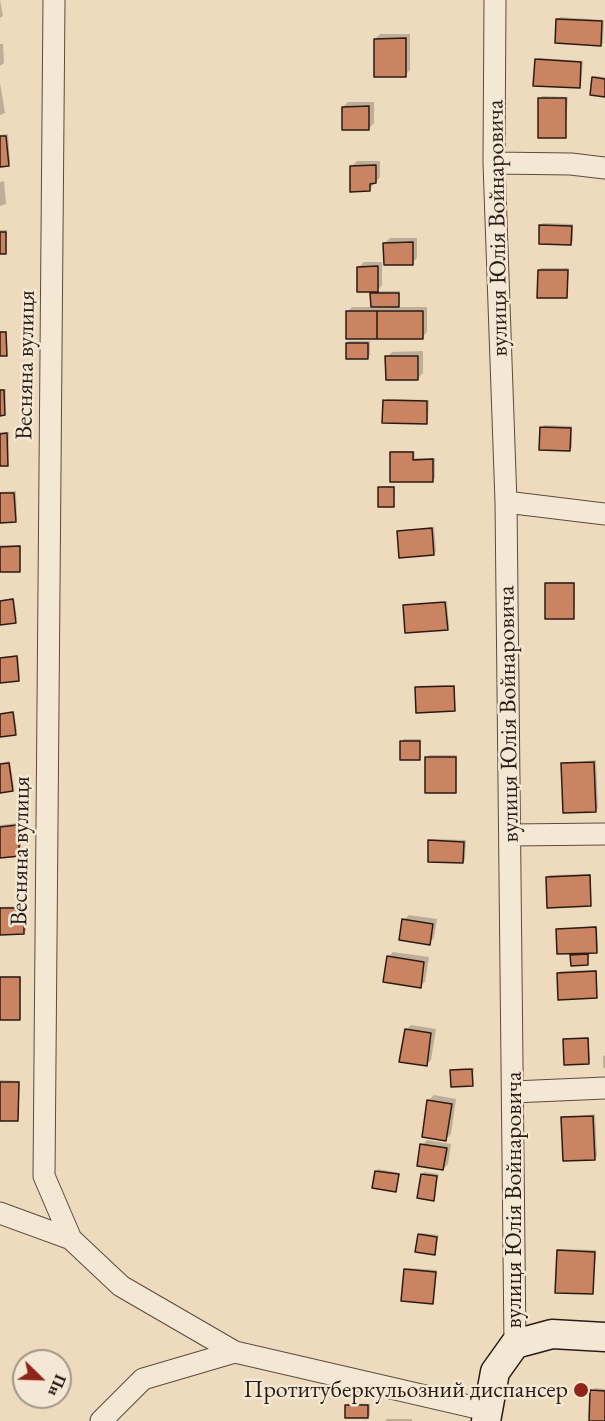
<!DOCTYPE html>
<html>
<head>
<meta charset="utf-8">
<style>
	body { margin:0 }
	#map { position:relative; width:605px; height:1421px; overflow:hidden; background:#eedabd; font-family:"EB Garamond",serif }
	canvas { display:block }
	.north { position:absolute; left:12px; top:1349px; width:60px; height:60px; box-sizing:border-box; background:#f4e7d4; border:2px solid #a39688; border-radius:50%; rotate:113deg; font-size:16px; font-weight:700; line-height:24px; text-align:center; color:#2a1c15 }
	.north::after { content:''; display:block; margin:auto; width:21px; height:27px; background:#8f2418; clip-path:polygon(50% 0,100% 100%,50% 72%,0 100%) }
</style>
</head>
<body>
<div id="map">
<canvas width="605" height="1421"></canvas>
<div class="north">Пн</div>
</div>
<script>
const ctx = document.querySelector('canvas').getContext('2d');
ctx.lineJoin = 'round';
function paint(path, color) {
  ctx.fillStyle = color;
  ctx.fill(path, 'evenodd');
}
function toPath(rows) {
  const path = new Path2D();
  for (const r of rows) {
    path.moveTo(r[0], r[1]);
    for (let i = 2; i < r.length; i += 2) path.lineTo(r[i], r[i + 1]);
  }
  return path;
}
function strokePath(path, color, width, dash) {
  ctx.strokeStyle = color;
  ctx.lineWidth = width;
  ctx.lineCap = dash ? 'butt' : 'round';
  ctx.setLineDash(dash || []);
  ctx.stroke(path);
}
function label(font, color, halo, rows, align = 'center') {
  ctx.font = font + ' "EB Garamond",serif';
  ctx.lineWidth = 5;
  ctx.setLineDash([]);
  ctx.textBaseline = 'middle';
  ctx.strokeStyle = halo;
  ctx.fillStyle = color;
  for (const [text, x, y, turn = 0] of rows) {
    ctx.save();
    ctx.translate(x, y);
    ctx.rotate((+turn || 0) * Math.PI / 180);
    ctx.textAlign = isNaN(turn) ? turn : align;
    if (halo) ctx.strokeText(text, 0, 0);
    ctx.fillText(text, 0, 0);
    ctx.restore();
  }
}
paint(toPath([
	[0,0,3,16,0,18],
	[560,17,604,20,603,43,600,45,558,19],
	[380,34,410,34,410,70,405,75,375,39],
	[0,44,3,44,4,63,0,66],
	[538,58,583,61,581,85,579,87,536,60],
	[595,76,605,77,605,95,593,78],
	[0,83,5,113,0,115],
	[542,96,568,97,565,137,540,99],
	[348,102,374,102,374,123,369,128,343,107],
	[8,134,10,162,0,165,0,135],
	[357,161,380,161,380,177,369,190,352,166],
	[4,181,6,204,0,206,0,182],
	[543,223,573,224,573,241,571,243,541,225],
	[0,230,7,230,5,253,0,253],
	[390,238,417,238,417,258,412,263,385,243],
	[364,262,382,262,382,285,377,291,400,291,400,303,396,307,427,307,427,332,423,337,347,312,352,307,372,307,372,293,375,290,359,267],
	[541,268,569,268,567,296,539,270],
	[0,331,7,331,6,354,0,354],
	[349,341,370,341,370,355,368,357,347,343],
	[423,351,423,373,418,378,387,357,392,352],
	[0,389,6,389,5,414,0,414],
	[386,399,429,400,428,421,426,423,384,401],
	[544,425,572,426,572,447,570,449,541,428],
	[0,432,9,432,8,465,0,465],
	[393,451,415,451,415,458,435,458,435,478,433,480,391,453],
	[382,486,395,486,393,505,380,488],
	[16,491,17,519,0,522,0,492],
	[434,527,436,551,434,553,399,532],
	[0,545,21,545,19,570,0,571],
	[548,582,575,582,574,618,546,584],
	[14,598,17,619,0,623,0,600],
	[447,601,449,626,447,629,405,606],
	[18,655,20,677,0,681,0,657],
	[455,685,454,710,417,688,419,686],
	[14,711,17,731,0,735,0,713],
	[404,739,421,739,419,759,402,741],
	[429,755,457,755,455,791,427,758],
	[596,760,598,808,596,810,563,764],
	[10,761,14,788,0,791,0,763],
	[18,823,22,852,0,857,0,825],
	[432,839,466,840,465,860,463,862,430,841],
	[591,874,590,905,548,877,550,875],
	[25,906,26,931,0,933,0,907],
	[409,915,437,919,434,938,429,943,404,920],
	[597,926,598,949,590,952,588,964,572,964,572,952,558,929],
	[393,952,429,957,425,982,420,986,388,957],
	[597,970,596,997,559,973,561,971],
	[0,976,21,976,19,1018,0,1018],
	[411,1025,436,1029,431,1060,426,1065,406,1030],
	[589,1037,590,1060,588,1062,565,1040],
	[605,1055,605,1068,603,1068,603,1057],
	[474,1068,472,1084,452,1071,454,1069],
	[0,1080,20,1081,17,1119,0,1119],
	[434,1095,456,1099,451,1134,446,1139,429,1100],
	[595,1114,597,1156,595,1158,563,1118],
	[427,1140,451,1144,448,1164,443,1169,422,1145],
	[378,1169,400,1173,396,1191,376,1171],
	[424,1172,439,1174,433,1199,422,1175],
	[421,1233,439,1235,434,1253,419,1235],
	[560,1249,596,1250,593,1293,558,1251],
	[407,1268,437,1270,433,1302,405,1270],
	[594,1388,605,1389,605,1421,590,1421],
	[349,1403,370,1404,370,1415,368,1417,347,1406],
	[387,1419,412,1419,412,1421,385,1421]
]), '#0003');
const building = toPath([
	[556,19,602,21,601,46,555,43,556,19],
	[406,38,406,77,374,77,374,39,406,38],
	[535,59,581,62,580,88,533,86,535,59],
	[592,77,605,79,605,97,590,95,592,77],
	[538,98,566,98,566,138,538,138,538,98],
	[369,106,369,130,342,130,342,107,369,106],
	[0,136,6,136,9,166,0,167,0,136],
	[376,165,376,183,370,184,370,191,350,192,350,166,376,165],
	[539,225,572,226,571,245,539,244,539,225],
	[0,232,6,232,6,254,0,254,0,232],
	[413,242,413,265,384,265,383,243,413,242],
	[378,266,378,292,357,292,357,267,378,266],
	[538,270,568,270,567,298,537,298,538,270],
	[370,293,399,293,399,307,371,307,370,293],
	[346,311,377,311,377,339,346,339,346,311],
	[377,311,423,311,423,339,377,339,377,311],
	[0,332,6,332,7,356,0,356,0,332],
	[346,343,368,343,368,359,346,359,346,343],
	[385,356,418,356,418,380,386,380,385,356],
	[0,390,4,390,5,415,0,416,0,390],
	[383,400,427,401,427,424,382,423,383,400],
	[540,427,571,428,570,451,539,450,540,427],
	[7,433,8,466,0,466,0,434,7,433],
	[390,452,413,452,413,460,433,459,433,482,390,482,390,452],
	[378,487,394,487,394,507,378,507,378,487],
	[0,493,14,493,16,522,0,523,0,493],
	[432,528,434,555,399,558,397,531,432,528],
	[20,546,20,572,0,572,0,547,20,546],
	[545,583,574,583,574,619,545,619,545,583],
	[13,599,16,623,0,625,0,601,13,599],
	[445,602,448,630,405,633,403,605,445,602],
	[17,656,19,681,0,683,0,658,17,656],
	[454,686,455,711,416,713,415,687,454,686],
	[13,712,16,735,0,737,0,714,13,712],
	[400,741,420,741,420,760,400,760,400,741],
	[425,757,456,757,456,793,425,793,425,757],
	[594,762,596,812,563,813,561,763,594,762],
	[9,763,13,791,0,793,0,764,9,763],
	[17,825,20,856,0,858,0,827,17,825],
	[428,840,464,842,463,863,428,862,428,840],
	[590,875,591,906,547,908,546,877,590,875],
	[0,908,24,908,24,934,0,935,0,908],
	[402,919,433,924,430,945,399,940,402,919],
	[596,927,597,953,557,954,556,929,596,927],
	[588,954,588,965,571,966,570,955,588,954],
	[387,956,424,962,421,988,383,982,387,956],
	[596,971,597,998,558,1000,557,973,596,971],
	[0,977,20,977,20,1020,0,1020,0,977],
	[405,1029,431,1033,427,1066,399,1062,405,1029],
	[588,1038,589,1064,564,1065,563,1039,588,1038],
	[472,1069,473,1086,451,1087,450,1070,472,1069],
	[0,1082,19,1082,18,1121,0,1121,0,1082],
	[427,1100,452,1104,446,1141,422,1137,427,1100],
	[593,1116,595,1160,563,1161,561,1117,593,1116],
	[420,1144,447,1148,443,1170,417,1166,420,1144],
	[375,1171,399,1174,396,1192,372,1188,375,1171],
	[421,1174,437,1176,434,1201,417,1198,421,1174],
	[418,1234,437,1237,435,1255,415,1252,418,1234],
	[557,1250,595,1252,593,1294,555,1293,557,1250],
	[404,1269,436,1272,433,1304,401,1301,404,1269],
	[590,1390,605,1391,605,1421,589,1421,590,1390],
	[345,1405,368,1405,368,1418,345,1418,345,1405]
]);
paint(building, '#cb8461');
strokePath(building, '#2a1c15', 1.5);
const minor = toPath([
	[54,0,44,1176,71,1239,121,1286,235,1352,486,1410],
	[495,0,494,163,506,502,515,1344],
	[494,163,571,164,605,168],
	[506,502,605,514],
	[510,835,605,834],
	[513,1092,605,1088],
	[0,1213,71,1239],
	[101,1421,143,1379,235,1352]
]);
const secondary = toPath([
	[486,1421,495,1372,515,1344,552,1334,605,1337]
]);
strokePath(minor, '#5b4c3f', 23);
strokePath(secondary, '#2a1c15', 31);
strokePath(minor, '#f4e7d4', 21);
strokePath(secondary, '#f4e7d4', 28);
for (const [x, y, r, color] of [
	[581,1390,8,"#8f2418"]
]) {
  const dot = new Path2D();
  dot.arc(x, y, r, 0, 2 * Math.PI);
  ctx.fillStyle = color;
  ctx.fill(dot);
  strokePath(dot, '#f4e7d4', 2);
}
label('24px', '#2a1c15', '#f4e7d4', [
	["вулиця Юлія Войнаровича",498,228,-91],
	["Весняна вулиця",26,365,-89],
	["вулиця Юлія Войнаровича",509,714,-91],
	["Весняна вулиця",21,851,-89],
	["вулиця Юлія Войнаровича",514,1200,-90]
]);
label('24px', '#2a1c15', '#f4e7d4', [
	["Протитуберкульозний диспансер",568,1390]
], 'right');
</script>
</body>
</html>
